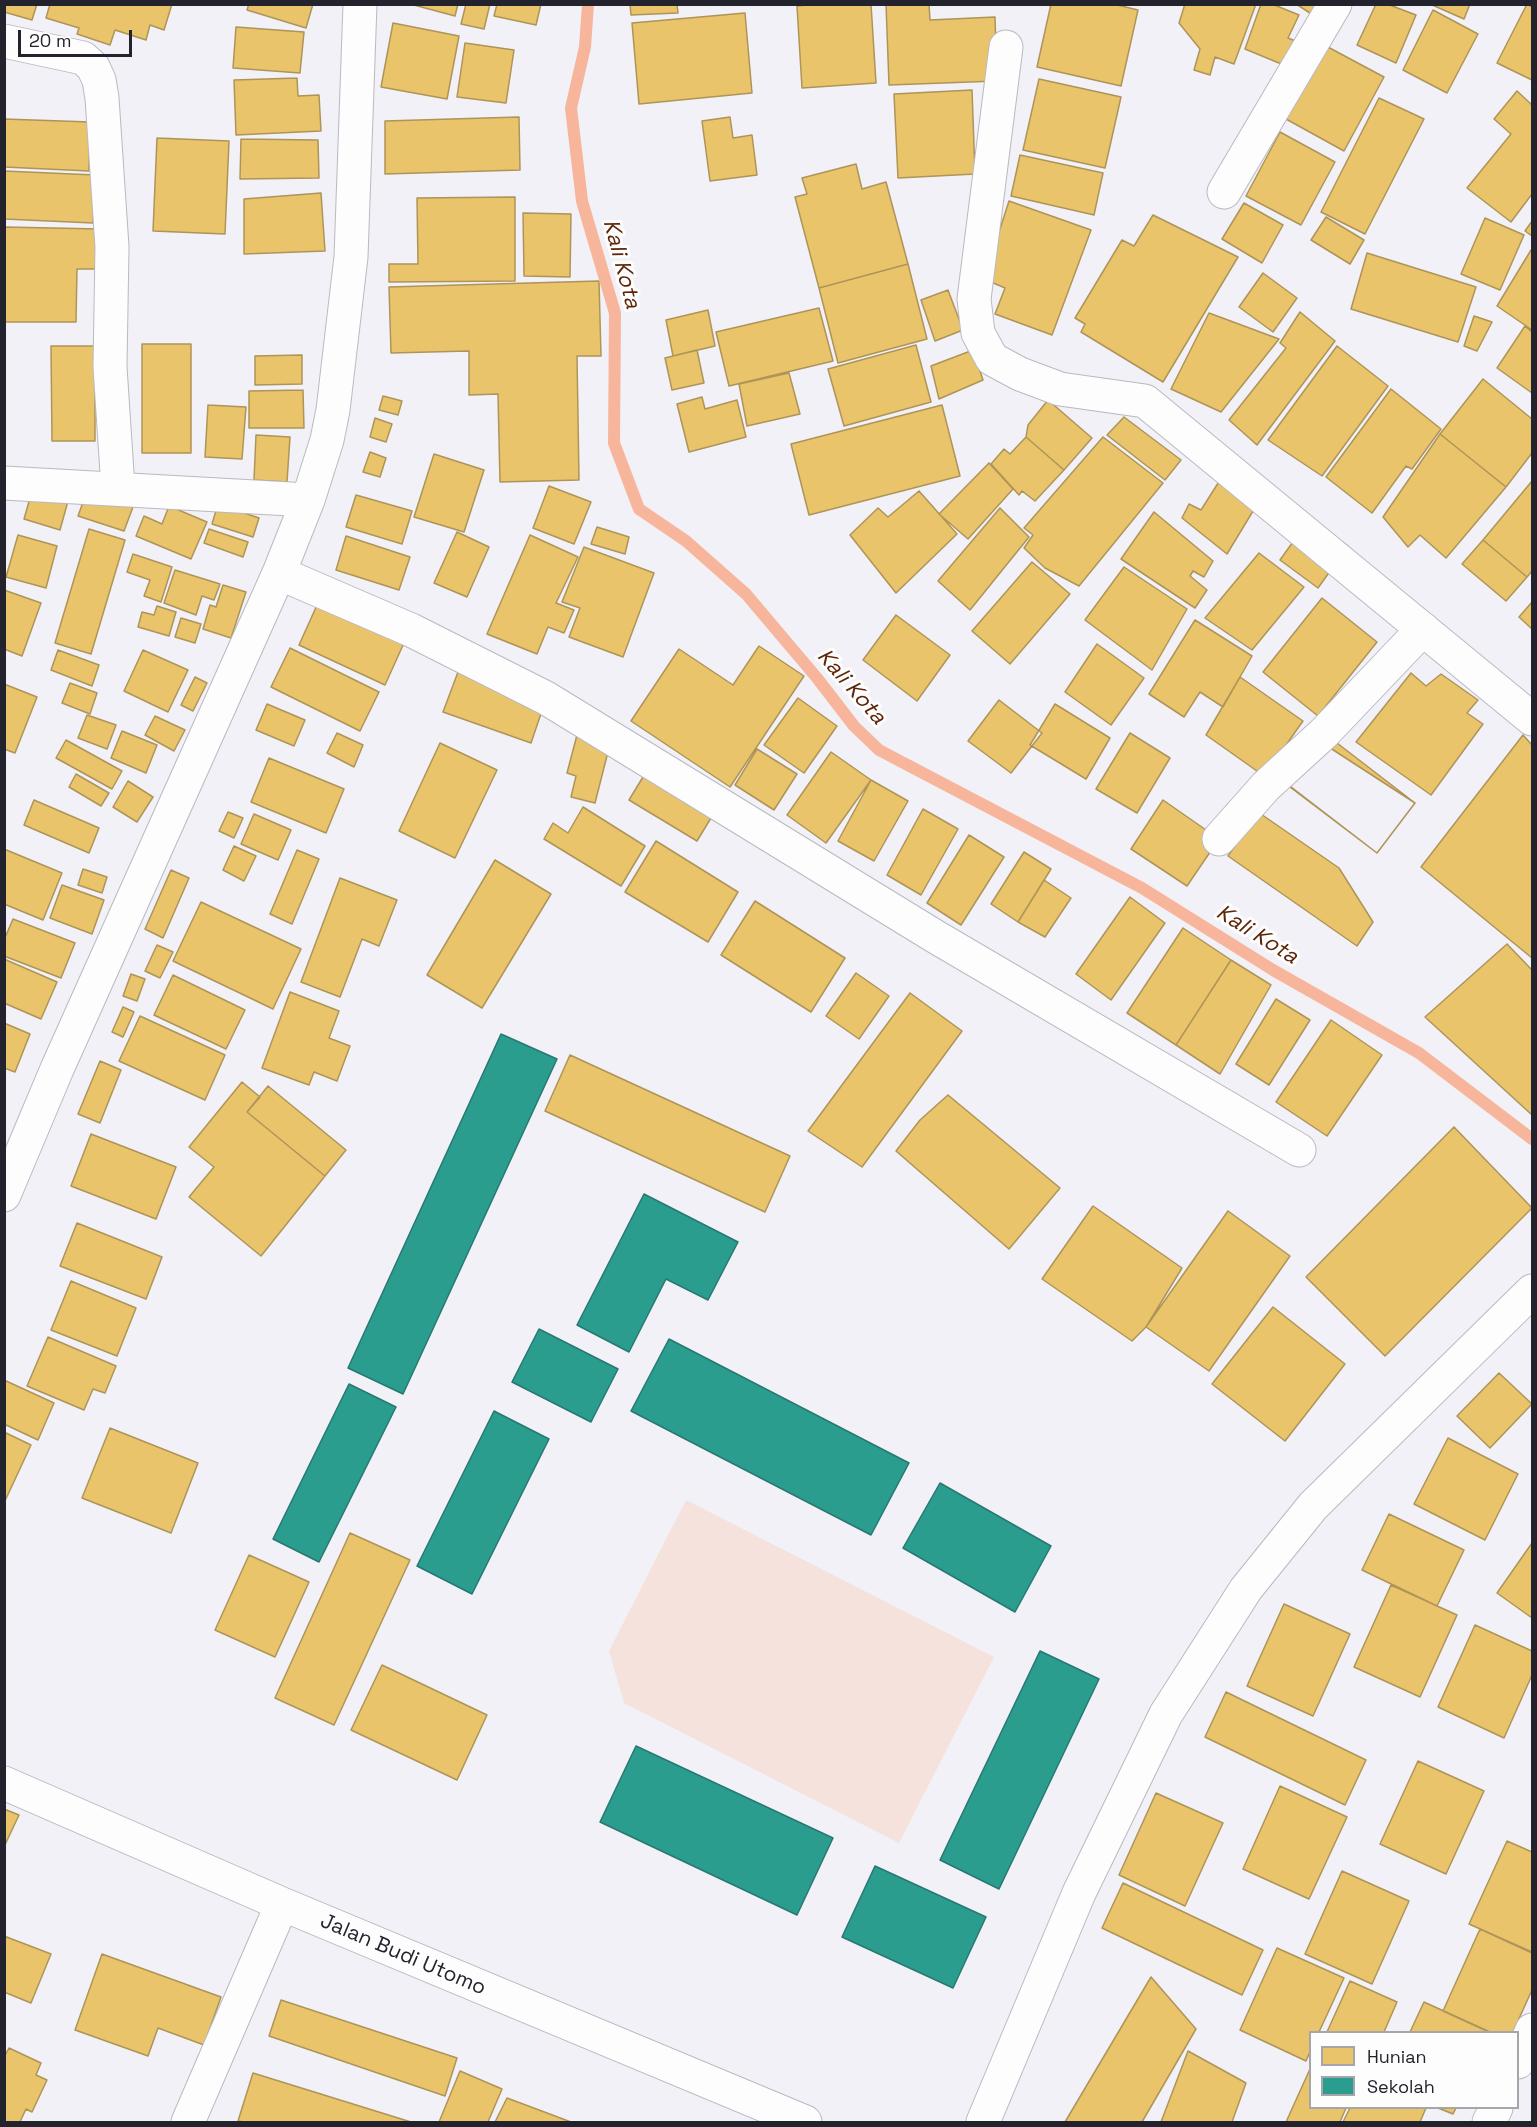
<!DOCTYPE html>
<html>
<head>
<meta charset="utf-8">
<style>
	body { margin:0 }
	#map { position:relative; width:1537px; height:2127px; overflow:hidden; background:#f1f1f7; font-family:"Space Grotesk",sans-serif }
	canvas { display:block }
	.frame { position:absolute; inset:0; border:6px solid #23232d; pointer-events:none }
	.legend { position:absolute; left:1309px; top:2031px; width:210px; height:78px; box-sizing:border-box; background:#fdfdfd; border:2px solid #a6a6aa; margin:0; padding:8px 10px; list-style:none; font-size:18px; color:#23232d }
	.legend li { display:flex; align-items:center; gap:12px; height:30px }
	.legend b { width:30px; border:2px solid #a6a6aa }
	.scale { position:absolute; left:18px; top:30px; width:114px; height:27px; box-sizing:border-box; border:3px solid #23232d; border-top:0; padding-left:8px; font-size:18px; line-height:21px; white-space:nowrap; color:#23232d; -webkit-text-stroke:4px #fdfdfd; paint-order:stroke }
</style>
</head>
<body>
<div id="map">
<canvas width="1537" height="2127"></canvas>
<div class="frame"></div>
<ul class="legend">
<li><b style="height:16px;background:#e9c46a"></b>Hunian</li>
<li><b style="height:16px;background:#2a9d8f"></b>Sekolah</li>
</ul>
<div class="scale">20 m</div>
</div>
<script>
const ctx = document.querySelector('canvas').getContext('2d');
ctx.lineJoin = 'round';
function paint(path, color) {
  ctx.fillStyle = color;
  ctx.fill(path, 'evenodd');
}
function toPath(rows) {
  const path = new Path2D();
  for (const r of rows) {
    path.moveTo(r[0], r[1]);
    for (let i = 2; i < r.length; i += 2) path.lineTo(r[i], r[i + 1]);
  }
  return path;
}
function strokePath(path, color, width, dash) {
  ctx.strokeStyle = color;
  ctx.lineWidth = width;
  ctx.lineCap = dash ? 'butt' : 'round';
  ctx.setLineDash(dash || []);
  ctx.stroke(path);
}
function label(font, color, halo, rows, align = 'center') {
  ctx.font = font + ' "Space Grotesk",sans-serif';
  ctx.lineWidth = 6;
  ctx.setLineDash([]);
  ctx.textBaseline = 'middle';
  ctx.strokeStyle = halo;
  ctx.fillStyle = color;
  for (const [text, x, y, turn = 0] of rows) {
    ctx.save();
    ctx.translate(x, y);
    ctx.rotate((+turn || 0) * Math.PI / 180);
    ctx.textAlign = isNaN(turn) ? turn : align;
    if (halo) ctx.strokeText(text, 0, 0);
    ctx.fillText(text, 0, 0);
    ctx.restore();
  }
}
paint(toPath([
	[686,1500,994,1657,899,1843,624,1703,609,1651]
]), '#f5e2dc');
const homes = toPath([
	[4,4,37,4,32,20,4,12,4,4],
	[50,4,172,4,164,30,150,25,146,40,115,30,110,45,77,34,79,28,46,18,50,4],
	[249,4,313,4,306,28,247,10,249,4],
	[410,4,458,4,455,16,410,4],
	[466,4,490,4,484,29,461,24,466,4],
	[497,4,541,4,536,25,494,16,497,4],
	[630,4,677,4,678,13,631,15,630,4],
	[817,4,871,4,876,83,802,88,797,6,817,4],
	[886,4,929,4,930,20,995,17,997,81,889,85,886,4],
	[1051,4,1113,4,1138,10,1121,86,1037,67,1051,4],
	[1185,4,1256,4,1234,64,1215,57,1210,75,1194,70,1200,49,1179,23,1185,4],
	[1261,4,1272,4,1299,15,1288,38,1303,44,1291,68,1245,49,1261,4],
	[1296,4,1319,4,1313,15,1296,4],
	[1376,4,1387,4,1416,15,1396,63,1357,45,1376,4],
	[1430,4,1470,4,1464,19,1430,4],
	[1527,4,1532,7,1532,80,1497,63,1527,4],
	[1433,10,1478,34,1447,93,1403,70,1433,10],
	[745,13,752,93,639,104,632,23,745,13],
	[393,23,459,36,447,99,381,87,393,23],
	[236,27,304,32,300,73,233,68,236,27],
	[465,43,514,50,506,103,457,97,465,43],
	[1326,46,1384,77,1344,151,1286,119,1326,46],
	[297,78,298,96,319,95,321,131,236,135,234,80,297,78],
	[1039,79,1121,97,1105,168,1023,150,1039,79],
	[972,90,975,174,898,178,894,94,972,90],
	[1517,91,1532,105,1532,194,1511,222,1467,188,1511,134,1494,119,1517,91],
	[1379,98,1424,119,1365,234,1321,212,1379,98],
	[519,117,520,170,385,174,385,121,519,117],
	[730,117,733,138,752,135,757,175,710,181,702,121,730,117],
	[4,119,90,122,89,171,4,167,4,119],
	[1280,132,1335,162,1301,225,1246,196,1280,132],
	[157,138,229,141,225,234,153,231,157,138],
	[241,139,318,140,319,178,240,179,241,139],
	[1020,155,1103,173,1094,215,1011,196,1020,155],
	[856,164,862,189,886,182,908,264,819,288,795,197,807,194,802,178,856,164],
	[4,171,95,175,93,223,4,219,4,171],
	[321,193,325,251,244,254,244,199,321,193],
	[515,197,515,281,389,282,389,264,418,264,417,198,515,197],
	[1009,201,1091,230,1052,335,995,314,1005,288,984,279,1009,201],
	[1244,203,1283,225,1262,263,1222,239,1244,203],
	[523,213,571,214,570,277,524,276,523,213],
	[1153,215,1238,257,1163,382,1081,332,1085,324,1075,318,1122,240,1134,246,1153,215],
	[1326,217,1364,240,1350,264,1311,240,1326,217],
	[1485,218,1524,235,1500,290,1461,274,1485,218],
	[1532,221,1532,236,1525,231,1532,221],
	[4,227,100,229,99,269,77,269,76,322,4,322,4,227],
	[1531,250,1532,250,1532,330,1497,306,1531,250],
	[1367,253,1476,287,1458,342,1351,309,1367,253],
	[908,264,927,339,838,363,819,288,908,264],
	[1263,273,1297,298,1273,332,1239,307,1263,273],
	[599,281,601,356,577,356,579,480,500,482,498,394,469,395,469,351,391,353,389,287,599,281],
	[948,290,963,330,935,341,921,300,948,290],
	[819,308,833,361,729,386,716,332,819,308],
	[708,310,715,346,673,356,666,320,708,310],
	[1300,312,1335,341,1257,445,1229,420,1286,348,1280,343,1300,312],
	[1209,313,1279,339,1221,412,1171,389,1209,313],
	[1474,316,1492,322,1477,351,1464,346,1474,316],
	[1525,326,1532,332,1532,393,1497,368,1525,326],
	[142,344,191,344,191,453,142,453,142,344],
	[916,345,931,402,844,426,828,369,916,345],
	[51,346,95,346,95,441,52,441,51,346],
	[1337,346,1388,386,1322,476,1268,440,1337,346],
	[697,350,704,383,672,390,665,358,697,350],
	[973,350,983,380,939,399,931,366,973,350],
	[302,355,302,384,255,385,255,356,302,355],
	[789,373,800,414,747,426,739,384,789,373],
	[1483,379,1532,419,1532,453,1506,487,1440,434,1483,379],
	[1391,389,1441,429,1412,469,1406,466,1372,513,1326,477,1391,389],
	[303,390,304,428,249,428,249,391,303,390],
	[383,396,402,401,398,415,379,410,383,396],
	[702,397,705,409,737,400,746,437,689,452,677,404,702,397],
	[1048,400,1092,438,1064,470,1026,437,1028,425,1048,400],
	[208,405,246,407,242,459,205,457,208,405],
	[942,405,960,476,809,515,791,444,942,405],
	[1124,417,1181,460,1165,480,1107,435,1124,417],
	[375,418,392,424,386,442,370,437,375,418],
	[1440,434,1506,487,1446,558,1420,535,1408,547,1383,517,1440,434],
	[256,435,290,437,287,482,254,480,256,435],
	[1026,437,1064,470,1035,501,1022,491,1019,495,991,464,1004,449,1010,454,1026,437],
	[1103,437,1163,483,1079,586,1045,568,1024,548,1033,535,1024,528,1103,437],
	[370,452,386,458,380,477,363,472,370,452],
	[434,454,484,470,464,532,414,517,434,454],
	[989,463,1013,489,968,539,939,514,989,463],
	[1227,469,1270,483,1227,554,1182,518,1189,504,1201,510,1227,469],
	[1532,481,1532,571,1527,577,1483,540,1532,481],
	[549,486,591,502,574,544,533,528,549,486],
	[32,491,68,501,60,530,24,519,32,491],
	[87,491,133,507,124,531,78,516,87,491],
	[919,491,957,534,896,593,850,535,878,508,888,517,919,491],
	[356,495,412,511,402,544,346,527,356,495],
	[218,504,259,518,253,537,212,524,218,504],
	[169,506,207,522,191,559,136,536,144,516,162,524,169,506],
	[1000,508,1029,537,970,610,938,581,1000,508],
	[1154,512,1213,561,1204,577,1193,571,1190,576,1207,590,1195,608,1121,559,1154,512],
	[1310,518,1348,546,1318,588,1280,560,1310,518],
	[597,527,629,537,625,554,591,544,597,527],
	[89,529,125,540,91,654,55,643,89,529],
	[209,529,248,542,243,557,204,543,209,529],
	[457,532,489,547,467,597,434,583,457,532],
	[18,535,57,546,46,588,6,577,18,535],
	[530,535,578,557,556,603,574,610,564,633,548,627,537,654,487,634,530,535],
	[346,536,410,557,399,590,336,570,346,536],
	[1483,540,1527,577,1506,601,1462,564,1483,540],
	[584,547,654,573,623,657,569,637,580,608,562,602,584,547],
	[1259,553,1304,587,1252,650,1205,618,1259,553],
	[133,554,172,567,161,602,144,596,150,580,127,572,133,554],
	[1032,562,1070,594,1010,664,972,631,1032,562],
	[1124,567,1187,609,1152,670,1085,620,1124,567],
	[175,570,220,584,214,600,202,596,196,615,164,603,175,570],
	[223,585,246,592,231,638,203,629,210,605,216,607,223,585],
	[4,590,41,603,22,656,4,649,4,590],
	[322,594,408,634,385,685,299,645,322,594],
	[1322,598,1377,642,1318,716,1263,672,1322,598],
	[1532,602,1532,629,1519,617,1532,602],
	[157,606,176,612,169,636,138,627,142,612,154,615,157,606],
	[896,615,950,655,917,701,863,660,896,615],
	[181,618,201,624,195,643,175,637,181,618],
	[1195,620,1252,656,1223,707,1200,692,1184,717,1149,694,1195,620],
	[1097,644,1144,678,1111,725,1065,692,1097,644],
	[759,646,804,676,730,787,631,721,679,649,733,685,759,646],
	[290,648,379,692,360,731,271,687,290,648],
	[58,650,99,665,92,686,51,670,58,650],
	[143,650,188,670,168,712,124,691,143,650],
	[458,672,545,702,531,743,443,712,458,672],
	[1411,673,1426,686,1441,674,1478,700,1467,713,1483,724,1431,795,1356,742,1411,673],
	[195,677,207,683,193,711,181,705,195,677],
	[1240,677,1303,721,1264,776,1206,735,1240,677],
	[70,683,97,693,90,714,62,703,70,683],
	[4,684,37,697,15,753,4,749,4,684],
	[798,698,837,726,804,773,764,745,798,698],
	[999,700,1042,733,1011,773,968,741,999,700],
	[267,704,305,720,294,746,256,730,267,704],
	[1055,704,1110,738,1086,779,1030,745,1055,704],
	[87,715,116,725,107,749,78,738,87,715],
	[155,716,185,730,174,751,145,735,155,716],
	[122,731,157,745,146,773,111,758,122,731],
	[337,733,363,745,354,767,327,753,337,733],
	[1130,733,1170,758,1137,813,1096,789,1130,733],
	[1324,733,1415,803,1377,853,1286,783,1324,733],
	[577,735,610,744,595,803,571,797,576,776,567,773,577,735],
	[1523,735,1532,745,1532,958,1421,867,1523,735],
	[66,740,122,771,112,789,56,758,66,740],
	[440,743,497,770,455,858,399,831,440,743],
	[1324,744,1415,803,1377,853,1282,781,1324,744],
	[757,749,797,774,774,810,735,785,757,749],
	[831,752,871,780,826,843,787,815,831,752],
	[269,758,344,789,326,833,251,802,269,758],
	[646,772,714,813,697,841,629,800,646,772],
	[76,774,109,793,101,806,69,787,76,774],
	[871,780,908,801,874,861,838,841,871,780],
	[128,781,153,797,137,822,113,807,128,781],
	[34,800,99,828,89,853,24,825,34,800],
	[1163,800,1219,839,1187,886,1131,849,1163,800],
	[583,807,645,846,621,886,544,839,553,823,568,833,583,807],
	[923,809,958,829,921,895,887,875,923,809],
	[228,812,243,818,234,838,219,831,228,812],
	[1258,812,1339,868,1373,922,1357,946,1228,856,1258,812],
	[254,814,291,830,278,860,241,844,254,814],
	[969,835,1004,857,961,925,927,903,969,835],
	[656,841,738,892,708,942,625,892,656,841],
	[234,846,256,856,244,881,223,870,234,846],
	[4,849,62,873,43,920,4,904,4,849],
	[297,850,319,859,292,924,270,914,297,850],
	[1024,852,1051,869,1018,922,991,904,1024,852],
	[495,860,551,894,482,1008,427,975,495,860],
	[83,869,107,877,102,893,78,885,83,869],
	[171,870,189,878,163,938,145,929,171,870],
	[340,878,397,900,379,946,362,939,340,997,301,982,340,878],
	[1044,880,1071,898,1045,937,1018,922,1044,880],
	[62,885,104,900,92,934,50,918,62,885],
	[1130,897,1165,923,1111,1000,1076,974,1130,897],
	[755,901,845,958,811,1012,721,955,755,901],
	[201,902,301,949,273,1009,173,961,201,902],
	[13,919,75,943,61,978,4,956,4,940,13,919],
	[1183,928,1231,960,1176,1045,1127,1013,1183,928],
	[1507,944,1532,970,1532,1115,1425,1017,1507,944],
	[157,945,173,952,160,978,145,971,157,945],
	[4,959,57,982,41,1019,4,1003,4,959],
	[1231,960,1271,985,1220,1074,1176,1045,1231,960],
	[856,973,889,996,859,1039,826,1016,856,973],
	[131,974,145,979,137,1001,123,996,131,974],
	[173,975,245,1010,226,1049,154,1015,173,975],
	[290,992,339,1011,329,1038,350,1046,337,1081,314,1072,309,1085,262,1068,290,992],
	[910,993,962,1031,862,1167,808,1131,910,993],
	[1276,999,1310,1020,1269,1085,1236,1064,1276,999],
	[123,1007,134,1012,123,1037,112,1032,123,1007],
	[140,1016,225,1055,205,1100,119,1061,140,1016],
	[1331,1020,1382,1055,1327,1136,1276,1102,1331,1020],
	[4,1023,30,1034,15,1072,4,1068,4,1023],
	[570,1055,790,1156,765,1212,545,1111,570,1055],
	[100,1061,121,1070,100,1123,78,1114,100,1061],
	[242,1082,260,1097,247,1112,325,1176,261,1256,189,1197,214,1167,189,1147,242,1082],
	[268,1086,346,1150,325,1176,247,1112,268,1086],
	[948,1095,1060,1188,1009,1249,896,1151,920,1120,948,1095],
	[1454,1127,1532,1208,1385,1356,1306,1277,1454,1127],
	[91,1134,176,1167,156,1219,71,1186,91,1134],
	[1093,1206,1182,1268,1146,1327,1132,1341,1042,1279,1093,1206],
	[1228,1211,1290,1256,1209,1371,1146,1327,1228,1211],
	[77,1223,162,1257,146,1299,60,1266,77,1223],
	[71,1281,136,1308,117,1356,51,1330,71,1281],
	[1273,1307,1345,1364,1285,1441,1212,1384,1273,1307],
	[48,1337,116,1366,105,1393,93,1389,84,1410,27,1386,48,1337],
	[1499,1373,1532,1404,1490,1448,1457,1416,1499,1373],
	[4,1380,54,1403,38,1440,4,1424,4,1380],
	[110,1428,198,1463,171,1533,82,1498,110,1428],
	[4,1432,31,1445,4,1503,4,1432],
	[1448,1438,1518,1474,1485,1540,1414,1504,1448,1438],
	[1389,1514,1464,1550,1437,1606,1362,1570,1389,1514],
	[350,1533,410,1560,334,1725,275,1698,350,1533],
	[1532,1543,1532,1618,1497,1593,1532,1543],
	[249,1555,309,1582,275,1657,215,1630,249,1555],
	[1391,1585,1457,1615,1420,1697,1354,1667,1391,1585],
	[1284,1604,1350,1634,1313,1716,1247,1686,1284,1604],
	[1475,1625,1532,1651,1532,1675,1504,1738,1438,1707,1475,1625],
	[382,1665,487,1715,457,1780,351,1730,382,1665],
	[1226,1692,1366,1760,1345,1805,1205,1737,1226,1692],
	[1418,1761,1484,1791,1446,1874,1380,1844,1418,1761],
	[1280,1786,1347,1817,1309,1899,1243,1869,1280,1786],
	[1156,1793,1223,1823,1185,1906,1119,1875,1156,1793],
	[4,1809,19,1815,4,1847,4,1809],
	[1507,1841,1532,1852,1532,1952,1469,1924,1507,1841],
	[1342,1871,1409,1901,1372,1984,1305,1954,1342,1871],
	[1123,1883,1263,1950,1242,1995,1102,1928,1123,1883],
	[1480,1929,1532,1953,1532,1990,1513,2032,1489,2032,1443,2011,1480,1929],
	[4,1936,51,1954,31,2003,4,1992,4,1936],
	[1277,1948,1344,1978,1319,2032,1310,2032,1310,2052,1306,2061,1240,2030,1277,1948],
	[102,1954,221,1997,204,2045,158,2028,148,2056,75,2030,102,1954],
	[1151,1977,1196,2029,1142,2122,1065,2122,1151,1977],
	[1350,1981,1397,2002,1384,2032,1327,2032,1350,1981],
	[281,2000,457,2058,445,2096,269,2036,281,2000],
	[1424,2002,1490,2032,1410,2032,1424,2002],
	[9,2048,41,2063,36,2075,47,2080,32,2112,26,2109,20,2122,4,2122,4,2057,9,2048],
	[1188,2051,1246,2083,1232,2122,1161,2122,1188,2051],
	[1310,2069,1310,2108,1350,2108,1343,2122,1286,2122,1310,2069],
	[460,2071,502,2089,488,2122,439,2122,460,2071],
	[253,2073,411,2122,244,2122,238,2121,253,2073],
	[507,2098,571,2122,495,2122,507,2098],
	[1346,2108,1426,2108,1420,2122,1340,2122,1346,2108],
	[1438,2108,1456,2108,1453,2114,1438,2108]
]);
paint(homes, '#e9c46a');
strokePath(homes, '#ae9458', 1.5);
const schools = toPath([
	[501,1034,557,1059,403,1394,348,1368,501,1034],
	[644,1194,738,1242,708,1300,666,1279,629,1352,577,1325,644,1194],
	[539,1329,618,1369,591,1422,512,1382,539,1329],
	[669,1339,909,1463,871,1535,631,1411,669,1339],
	[349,1384,396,1407,319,1562,273,1539,349,1384],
	[494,1411,549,1439,472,1594,417,1566,494,1411],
	[940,1483,1051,1546,1015,1612,903,1548,940,1483],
	[1040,1651,1099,1679,999,1889,940,1860,1040,1651],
	[636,1746,833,1838,797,1915,600,1822,636,1746],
	[875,1866,986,1917,953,1988,842,1937,875,1866]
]);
paint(schools, '#2a9d8f');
strokePath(schools, '#287872', 1.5);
strokePath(toPath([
	[588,4,585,47,571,108,582,201,615,313,614,443,639,509,686,541,746,594,817,678,854,726,879,750,1142,888,1273,970,1419,1053,1532,1139]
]), '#f7b69b', 12);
const minor = toPath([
	[4,41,83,58,93,67,99,80,102,98,112,247,110,367,118,488],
	[1006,47,974,299,978,333,992,359,1020,374,1060,389,1145,401,1532,719],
	[1224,192,1335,4],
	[4,483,308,500],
	[279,573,411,630,546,698,936,937,1299,1150],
	[1219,839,1266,786,1324,733,1423,629],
	[4,1195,57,1069,279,573,308,500,327,440,333,410,351,257,360,4],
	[4,1783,282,1904,805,2122],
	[1518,2062,1532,2030],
	[188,2122,282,1904],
	[983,2122,1079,1893,1166,1714,1246,1589,1313,1506,1532,1291],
	[1489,2122,1496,2108]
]);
strokePath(minor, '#b9b9c1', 35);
strokePath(minor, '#fdfdfe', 33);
label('21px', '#23232d', '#fdfdfd', [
	["Jalan Budi Utomo",403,1955,23]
]);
label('italic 22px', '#5d2405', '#fdfdfd', [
	["Kali Kota",621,264,75],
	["Kali Kota",851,687,49],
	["Kali Kota",1257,935,32]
]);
</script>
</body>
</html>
